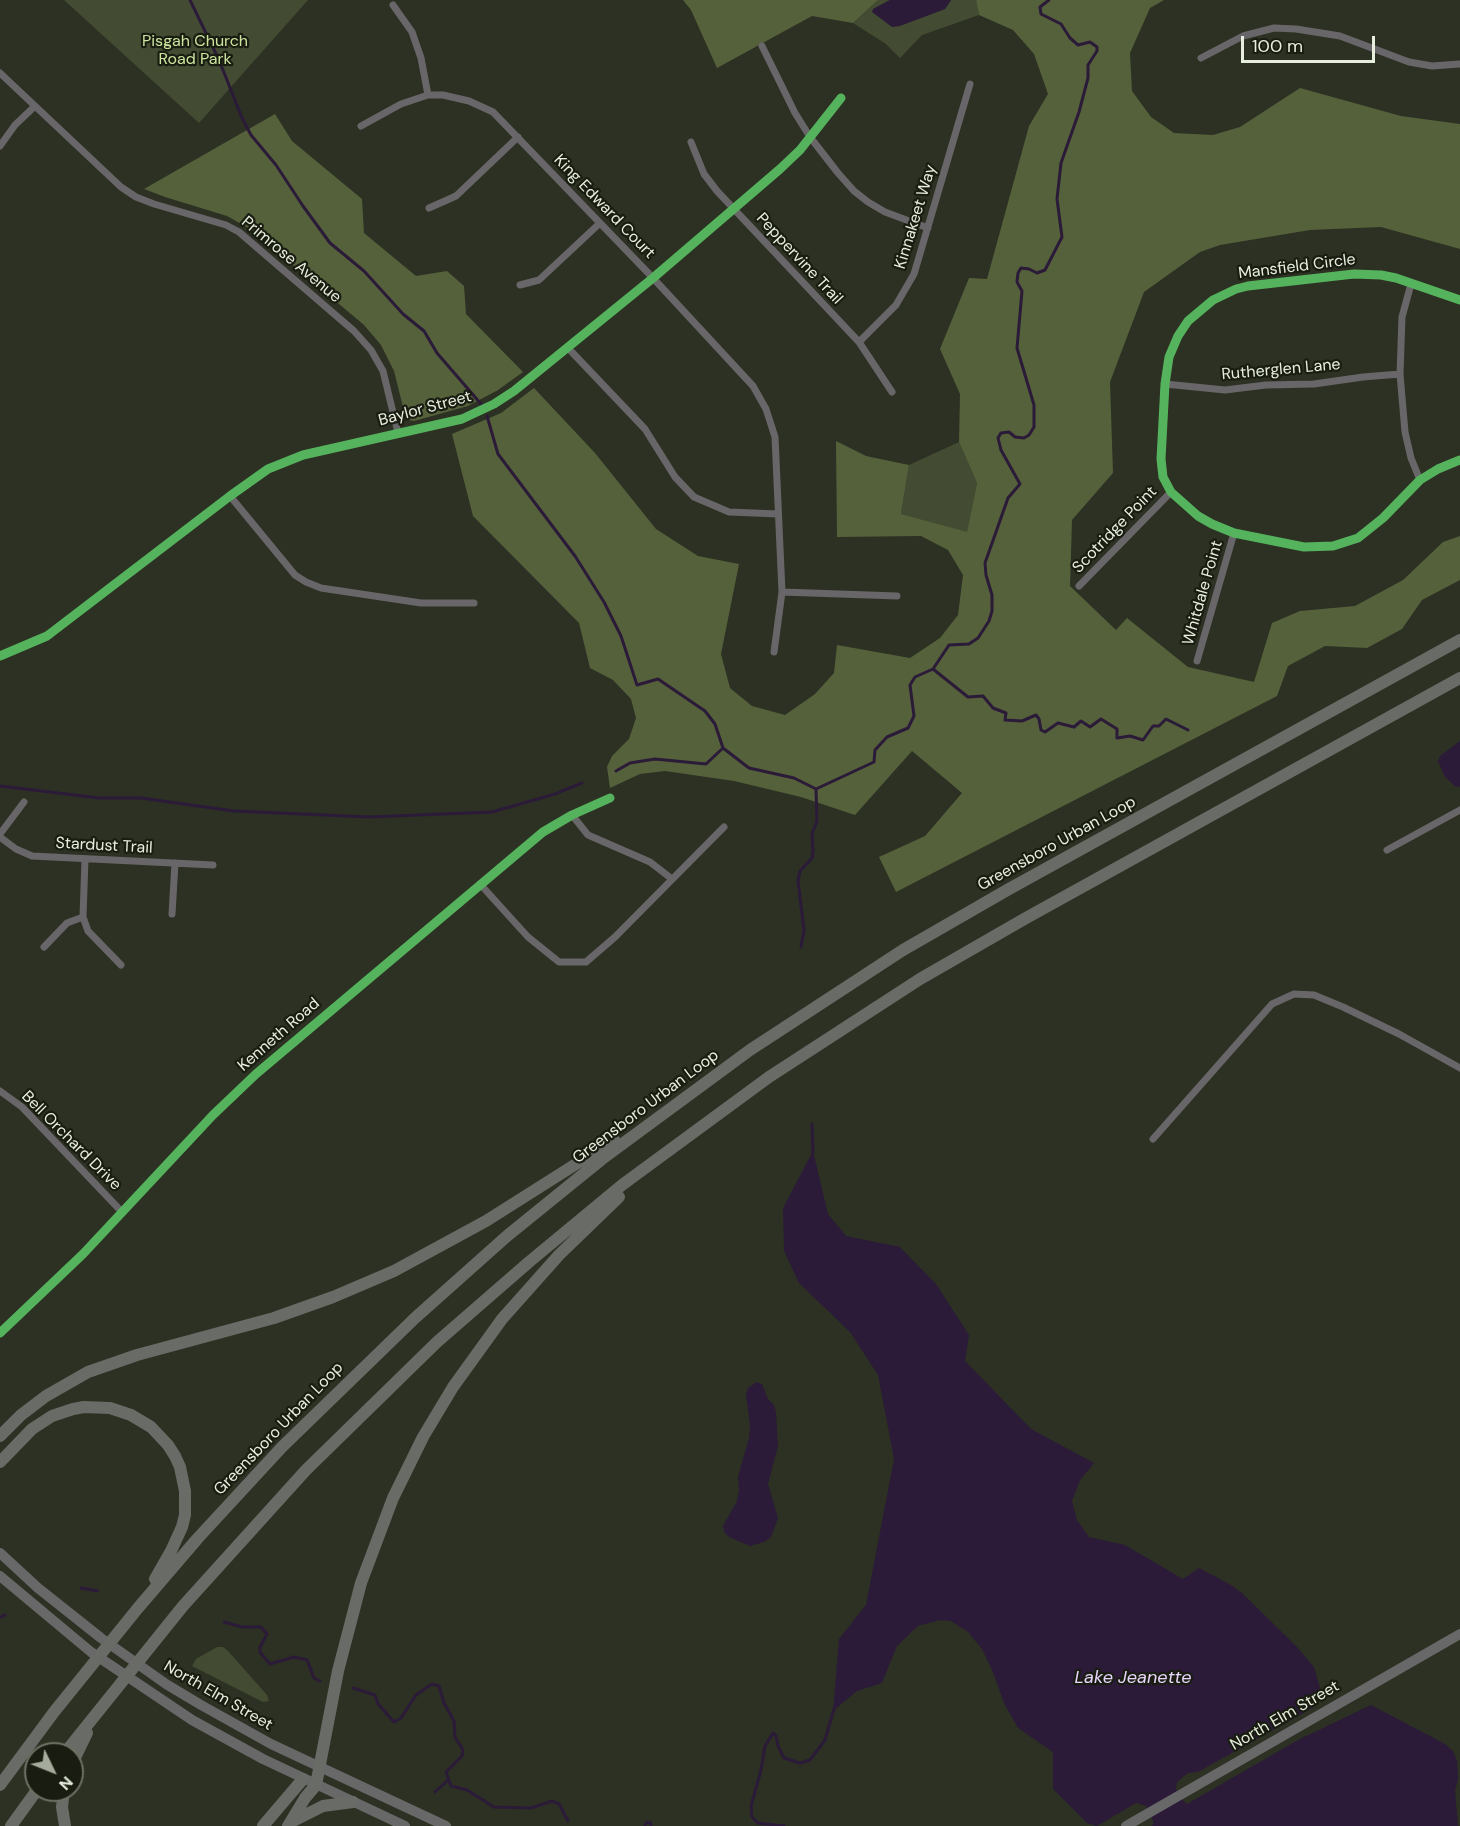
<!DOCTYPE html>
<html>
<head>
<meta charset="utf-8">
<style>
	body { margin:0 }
	#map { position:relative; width:1460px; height:1826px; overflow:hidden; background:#2c3123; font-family:"DM Sans",sans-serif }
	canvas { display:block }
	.north { position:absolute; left:24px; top:1742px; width:60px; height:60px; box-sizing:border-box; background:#191d11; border:2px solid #6b7163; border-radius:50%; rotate:133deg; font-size:16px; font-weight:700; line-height:24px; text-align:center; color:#e7eede }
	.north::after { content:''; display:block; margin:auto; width:21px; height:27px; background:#a6ac9d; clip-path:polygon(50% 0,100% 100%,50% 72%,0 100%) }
	.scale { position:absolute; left:1241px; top:36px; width:134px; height:27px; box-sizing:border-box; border:3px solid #e7eede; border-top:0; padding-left:8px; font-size:18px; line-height:21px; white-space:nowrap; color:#e7eede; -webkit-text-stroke:4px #191d11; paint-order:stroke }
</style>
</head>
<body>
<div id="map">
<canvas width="1460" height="1826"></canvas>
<div class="north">N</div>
<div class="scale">100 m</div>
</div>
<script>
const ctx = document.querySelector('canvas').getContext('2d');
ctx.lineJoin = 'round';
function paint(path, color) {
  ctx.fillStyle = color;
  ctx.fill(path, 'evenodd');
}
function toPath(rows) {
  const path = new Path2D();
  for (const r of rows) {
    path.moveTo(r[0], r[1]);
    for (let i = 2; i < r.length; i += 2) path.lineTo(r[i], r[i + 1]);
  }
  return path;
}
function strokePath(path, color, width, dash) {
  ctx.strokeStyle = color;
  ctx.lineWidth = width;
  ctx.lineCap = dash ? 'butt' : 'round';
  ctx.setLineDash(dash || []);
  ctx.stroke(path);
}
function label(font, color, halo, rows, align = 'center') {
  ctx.font = font + ' "DM Sans",sans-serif';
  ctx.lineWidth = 4.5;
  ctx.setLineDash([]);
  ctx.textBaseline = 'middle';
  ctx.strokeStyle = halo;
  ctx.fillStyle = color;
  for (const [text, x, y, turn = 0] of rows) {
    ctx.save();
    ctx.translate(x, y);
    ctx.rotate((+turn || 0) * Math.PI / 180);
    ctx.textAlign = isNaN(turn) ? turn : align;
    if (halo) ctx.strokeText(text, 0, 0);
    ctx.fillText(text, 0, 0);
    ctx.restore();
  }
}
paint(toPath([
	[64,0,308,0,199,123],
	[878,0,890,0,873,9,914,20,945,9,951,0,976,0,979,15,922,35,900,58,886,44,853,23],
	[959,442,977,483,967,533,901,514,909,465],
	[217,1647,223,1647,228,1651,267,1695,269,1701,263,1702,192,1666,196,1659]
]), '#434c33');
paint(toPath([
	[683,0,878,0,853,23,812,16,717,68,691,10],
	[976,0,1164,0,1150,8,1130,53,1132,91,1151,117,1174,133,1213,135,1240,127,1300,88,1401,116,1460,124,1460,249,1381,227,1310,230,1220,245,1200,252,1144,292,1110,382,1113,473,1072,520,1070,586,1116,630,1127,618,1188,667,1254,682,1272,623,1300,611,1355,606,1403,580,1443,542,1460,536,1460,580,1422,600,1402,629,1367,648,1325,646,1288,666,1277,696,896,892,879,857,925,836,962,793,912,751,855,815,801,797,734,781,665,771,640,774,610,788,607,767,612,756,629,739,636,718,631,699,613,680,590,668,579,623,473,516,452,434,501,413,534,388,595,453,656,529,698,556,739,564,721,654,730,688,752,706,785,715,815,694,834,673,837,645,910,658,940,638,958,615,963,575,948,550,921,536,837,537,836,441,866,456,909,465,901,514,967,532,977,483,959,442,960,394,940,349,969,278,987,279,1029,126,1048,94,1034,54,1013,30,979,15],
	[275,114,292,141,362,199,364,233,416,276,447,271,464,286,466,314,523,372,498,390,468,406,414,421,408,420,405,415,394,371,381,345,364,325,250,229,227,216,165,197,144,189]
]), '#55613b');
paint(toPath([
	[890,0,951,0,945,9,900,26,892,27,872,12,873,9],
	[1460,741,1460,787,1455,786,1445,777,1438,761,1440,756],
	[813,1151,828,1214,846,1236,900,1247,936,1284,969,1335,965,1361,1031,1429,1094,1463,1080,1480,1072,1501,1077,1520,1089,1537,1125,1545,1183,1579,1199,1568,1231,1585,1243,1594,1296,1646,1314,1667,1322,1695,1314,1707,1198,1772,1188,1773,1177,1782,1176,1788,1179,1797,1187,1804,1298,1740,1371,1705,1445,1744,1453,1751,1457,1761,1458,1779,1455,1791,1458,1826,1152,1826,1154,1823,1146,1806,1136,1803,1097,1826,1087,1823,1053,1789,1053,1752,1018,1728,1004,1703,993,1672,982,1649,968,1632,951,1621,940,1620,918,1626,897,1646,882,1683,857,1691,833,1711,839,1639,866,1605,894,1459,878,1375,850,1332,799,1283,784,1251,783,1208],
	[757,1382,762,1384,768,1399,774,1405,776,1412,778,1446,768,1484,778,1518,771,1537,764,1542,750,1546,729,1537,725,1533,723,1526,737,1501,739,1490,738,1477,749,1438,750,1425,746,1395,748,1388]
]), '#2b1b38');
strokePath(toPath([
	[190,0,219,60,242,118,251,135,276,165,303,206,330,243,364,271,403,314,424,331,437,353,481,404],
	[487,416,498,454,575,556,604,602,621,636,637,685,658,679,705,711,715,724,723,748,749,768,794,778,816,789,874,762,875,750,887,737,908,728,914,716,910,685,915,677,933,669,949,645,969,644,978,638,989,621,992,611,992,595,986,575,985,563,1008,498,1020,484,1001,450,998,438,1001,433,1009,432,1015,437,1024,438,1029,435,1034,427,1034,405,1017,348,1022,291,1017,282,1018,273,1021,268,1029,269,1037,273,1045,270,1062,237,1057,199,1061,163,1079,112,1088,78,1088,65,1097,51,1097,47,1090,42,1078,45,1070,38,1061,24,1041,14,1040,7,1049,0],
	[933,669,968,697,983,696,993,708,1006,713,1005,720,1022,721,1036,715,1039,719,1041,730,1045,732,1058,723,1074,727,1081,721,1090,727,1101,719,1117,729,1117,738,1130,736,1143,740,1153,726,1159,726,1166,719,1188,730],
	[616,771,630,763,655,759,706,764,723,748],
	[0,786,99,798,141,798,234,811,369,817,492,812,555,794,582,783],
	[801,947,804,930,798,881,800,871,812,858,813,851,812,834,817,821,816,789],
	[812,1124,813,1153],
	[81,1588,98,1591],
	[0,1617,5,1615],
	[224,1622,242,1627,261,1627,267,1634,260,1647,260,1652,270,1664,294,1657,307,1660,314,1678,320,1681],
	[353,1688,375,1695,378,1704,394,1722,401,1718,416,1695,432,1684,439,1686,444,1703,454,1721,455,1737,463,1750,462,1756,446,1772,451,1786,467,1790,494,1807,531,1808,552,1801,559,1804,568,1821],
	[435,1792,448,1780],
	[645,1826,646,1823,650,1822,651,1826],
	[784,1826,758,1823,752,1817,751,1806,761,1770,765,1746,773,1733,776,1736,778,1746,784,1758,800,1763,810,1760,825,1740,834,1709]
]), '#2b1b38', 3);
strokePath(toPath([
	[393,5,412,32,421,58,428,95],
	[762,46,795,113,810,137,838,173,854,191,868,202,885,212,928,228],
	[1201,58,1243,36,1274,28,1296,29,1340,36,1409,62,1432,66,1460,64],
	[0,73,121,187,136,197,154,204,226,225,239,232,354,331,371,350,383,371,398,433],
	[361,126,401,104,428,95,443,95,469,101,493,112,653,278,753,386,766,409,775,437,782,592,774,652],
	[691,142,704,174,717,191,859,342,892,392],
	[0,146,15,125,35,106],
	[429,208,456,196,518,137],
	[1411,284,1402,317,1400,374,1405,432,1411,458,1420,480],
	[520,285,539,280,600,223],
	[1460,300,1396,278,1381,275,1354,274,1248,286,1236,289,1213,300,1188,321,1178,336,1169,357,1165,384,1161,459,1163,477,1171,492,1198,516,1212,524,1234,533,1304,547,1333,546,1358,538,1383,518,1420,480,1438,469,1460,460],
	[859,342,896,305,914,274,970,84],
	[568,348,645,429,675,477,694,497,729,512,778,514],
	[1165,384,1225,390,1266,385,1314,384,1363,377,1400,374],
	[230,496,295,575,306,582,321,588,421,603,474,603],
	[1079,586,1171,492],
	[782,592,897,596],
	[0,656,47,636,230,496,268,469,303,455,462,419,494,404,514,391,653,278,780,169,800,150,841,98],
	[1197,661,1234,533],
	[572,815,588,835,650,862,672,879],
	[0,834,24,802],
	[0,837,16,849,32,856,213,865],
	[1387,850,1460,810],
	[85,859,83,917,88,931,121,965],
	[480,884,528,937,559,962,586,962,615,937,724,827],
	[172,914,175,863],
	[44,947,67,923,83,917],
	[0,1091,22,1107,122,1212],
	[1153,1139,1272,1004,1294,994,1314,995,1343,1007,1399,1034,1460,1068],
	[0,1333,83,1254,213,1115,256,1074,543,832,572,815,610,798]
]), '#686669', 7);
strokePath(toPath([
	[0,1553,38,1588,101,1638,166,1684,201,1705,271,1744,446,1826],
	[0,1576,91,1652,192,1720,263,1759,405,1826],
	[1126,1826,1460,1634]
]), '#686869', 10);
strokePath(toPath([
	[0,1436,21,1415,46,1396,88,1372,137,1355,274,1318,333,1297,394,1271,486,1221,614,1140],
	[0,1462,32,1429,52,1416,73,1409,84,1407,110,1408,131,1415,151,1427,168,1445,175,1456,180,1467,185,1491,185,1515,182,1527,171,1551,155,1579],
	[64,1754,183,1606,306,1470,437,1342,529,1262,622,1185,769,1077,920,979,1026,918,1460,678],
	[72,1764,87,1733],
	[0,1785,54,1712,138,1608,198,1538,282,1447,415,1318,507,1236,602,1159,750,1050,903,950,1009,889,1460,640],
	[64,1790,62,1807,65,1826],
	[293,1821,323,1806,353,1802],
	[11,1826,37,1790],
	[263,1826,303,1779],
	[288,1826,305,1798,316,1785,338,1671,361,1583,393,1498,423,1437,453,1387,502,1319,559,1255,619,1197]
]), '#696b66', 12);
strokePath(toPath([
	[1460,300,1396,278,1381,275,1354,274,1248,286,1236,289,1213,300,1188,321,1178,336,1169,357,1165,384,1161,459,1163,477,1171,492,1198,516,1212,524,1234,533,1304,547,1333,546,1358,538,1383,518,1420,480,1438,469,1460,460],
	[0,656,47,636,230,496,268,469,303,455,462,419,494,404,514,391,653,278,780,169,800,150,841,98],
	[0,1333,83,1254,213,1115,256,1074,543,832,572,815,610,798]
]), '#56b35d', 9);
label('16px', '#cde59f', '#191d11', [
	["Pisgah Church",195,42],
	["Road Park",195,60]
]);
label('16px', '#e7eede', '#191d11', [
	["King Edward Court",604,207,46],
	["Kinnakeet Way",916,217,-73],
	["Peppervine Trail",799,259,47],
	["Primrose Avenue",291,260,40],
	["Mansfield Circle",1297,267,-7],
	["Rutherglen Lane",1281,370,-5],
	["Baylor Street",425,409,-15],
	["Scotridge Point",1115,530,-46],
	["Whitdale Point",1203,593,-74],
	["Greensboro Urban Loop",1057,844,-29],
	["Stardust Trail",104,846,3],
	["Kenneth Road",279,1035,-41],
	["Greensboro Urban Loop",646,1107,-37],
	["Bell Orchard Drive",71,1141,45],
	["Greensboro Urban Loop",279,1429,-46],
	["North Elm Street",218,1696,30],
	["North Elm Street",1285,1716,-30]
]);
label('italic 18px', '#e8d5fc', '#191d11', [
	["Lake Jeanette",1133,1678]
]);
</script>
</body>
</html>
